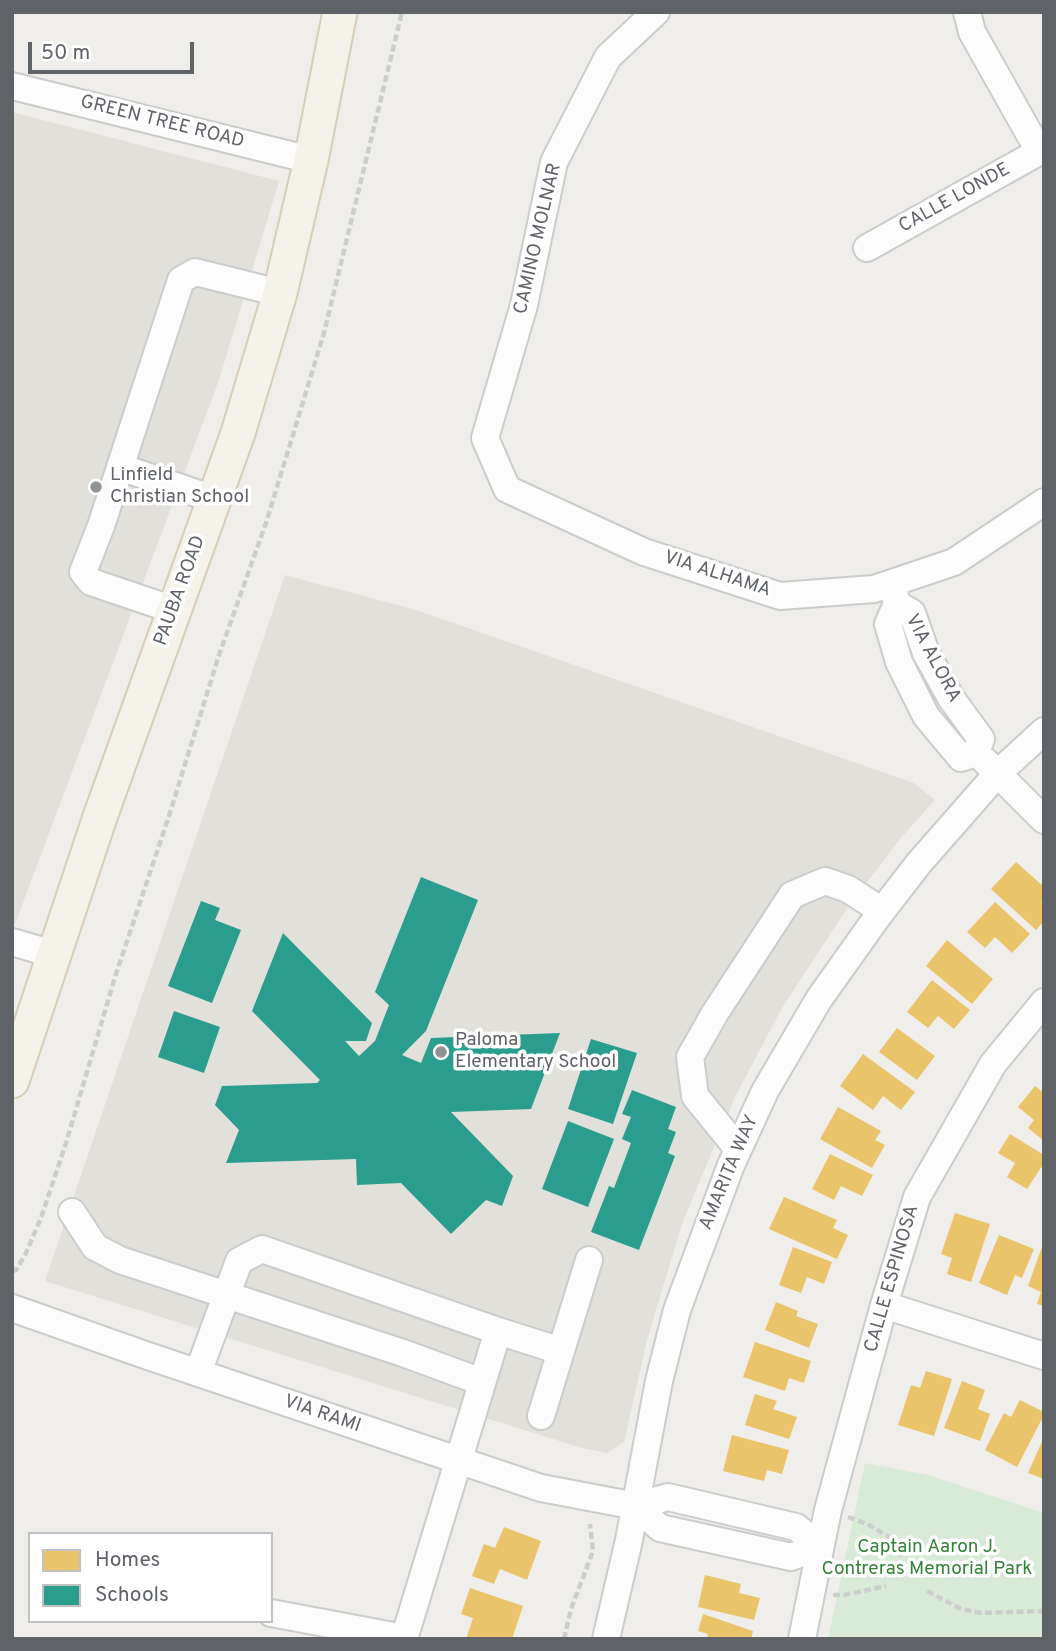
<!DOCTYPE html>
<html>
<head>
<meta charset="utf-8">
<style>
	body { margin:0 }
	#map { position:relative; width:1056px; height:1651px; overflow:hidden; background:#efeeea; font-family:Overpass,sans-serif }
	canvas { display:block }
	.frame { position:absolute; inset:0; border:14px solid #5f6368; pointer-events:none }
	.legend { position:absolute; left:28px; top:1532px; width:245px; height:91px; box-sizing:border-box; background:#fff; border:2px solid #bfc1c3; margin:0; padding:9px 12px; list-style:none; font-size:21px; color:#5f6368 }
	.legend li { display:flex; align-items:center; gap:14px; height:35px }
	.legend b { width:35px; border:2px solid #bfc1c3 }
	.scale { position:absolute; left:28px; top:42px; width:166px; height:32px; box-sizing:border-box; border:4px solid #5f6368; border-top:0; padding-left:9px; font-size:21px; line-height:24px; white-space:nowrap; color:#5f6368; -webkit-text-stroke:5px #fff; paint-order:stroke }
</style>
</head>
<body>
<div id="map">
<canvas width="1056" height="1651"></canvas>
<div class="frame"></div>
<ul class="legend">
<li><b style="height:19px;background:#e9c46a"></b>Homes</li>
<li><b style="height:19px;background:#2a9d8f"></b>Schools</li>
</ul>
<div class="scale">50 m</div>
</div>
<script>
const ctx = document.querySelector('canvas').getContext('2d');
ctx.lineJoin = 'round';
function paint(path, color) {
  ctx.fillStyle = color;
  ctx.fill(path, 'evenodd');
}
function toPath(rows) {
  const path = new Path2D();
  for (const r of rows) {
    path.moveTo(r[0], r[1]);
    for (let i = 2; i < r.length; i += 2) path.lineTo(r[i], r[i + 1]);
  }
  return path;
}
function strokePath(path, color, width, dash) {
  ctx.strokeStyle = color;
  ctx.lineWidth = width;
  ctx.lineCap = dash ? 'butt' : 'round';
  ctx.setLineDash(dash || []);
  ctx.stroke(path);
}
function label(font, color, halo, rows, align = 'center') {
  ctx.font = font + ' Overpass,sans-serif';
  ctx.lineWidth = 7;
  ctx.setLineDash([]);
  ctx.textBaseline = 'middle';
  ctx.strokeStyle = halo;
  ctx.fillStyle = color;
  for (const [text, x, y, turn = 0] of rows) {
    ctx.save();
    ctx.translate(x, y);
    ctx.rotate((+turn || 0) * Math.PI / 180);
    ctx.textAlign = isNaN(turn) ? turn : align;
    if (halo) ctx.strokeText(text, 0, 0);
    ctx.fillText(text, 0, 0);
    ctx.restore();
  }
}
paint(toPath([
	[12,112,279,181,219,380,12,932],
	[285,575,416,610,914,783,935,800,900,839,848,907,782,1008,736,1095,683,1221,647,1340,624,1442,607,1453,582,1448,45,1281]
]), '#e2e0da');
paint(toPath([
	[865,1463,928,1475,1044,1513,1044,1639,828,1639]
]), '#d8ebd6');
paint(toPath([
	[1016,862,1044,887,1044,900,1041,903,1044,906,1044,921,1036,930,991,889],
	[995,902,1030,934,1012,953,995,937,985,948,967,932],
	[947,940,993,979,972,1004,926,966],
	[932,980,970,1010,954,1029,938,1016,928,1028,907,1012],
	[897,1028,935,1056,917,1080,879,1052],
	[863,1054,915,1092,901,1110,883,1096,873,1110,840,1086],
	[1035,1086,1044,1093,1044,1141,1028,1128,1034,1120,1018,1107],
	[838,1107,881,1131,875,1140,885,1145,872,1168,820,1139],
	[1010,1134,1044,1155,1044,1163,1027,1189,1007,1177,1015,1163,998,1153],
	[830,1154,873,1175,862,1196,841,1186,834,1200,812,1189],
	[784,1197,837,1220,833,1228,848,1235,837,1259,769,1229],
	[955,1213,990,1224,971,1282,947,1274,952,1258,941,1254],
	[999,1235,1034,1249,1022,1278,1015,1275,1007,1295,979,1283],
	[1043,1244,1044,1244,1044,1306,1037,1304,1041,1292,1028,1286],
	[793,1247,832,1262,824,1284,807,1277,801,1293,779,1285],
	[776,1302,798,1311,796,1316,818,1324,809,1348,765,1330],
	[755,1342,811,1361,804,1383,789,1378,785,1391,743,1377],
	[926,1371,952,1379,934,1436,898,1425,911,1385,920,1388],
	[962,1381,985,1390,978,1409,990,1414,980,1441,944,1428],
	[755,1394,777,1401,773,1409,797,1417,789,1439,745,1425],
	[1020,1400,1044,1412,1044,1415,1017,1467,985,1450,1004,1413,1011,1417],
	[732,1435,789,1450,782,1474,767,1470,764,1481,723,1471],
	[1044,1437,1044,1479,1028,1473],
	[504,1527,541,1541,527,1580,500,1569,494,1584,472,1576,484,1544,495,1548],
	[705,1575,741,1584,739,1593,760,1598,754,1620,698,1607],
	[470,1588,523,1606,512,1639,466,1639,473,1618,461,1614],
	[703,1614,753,1631,751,1639,707,1639,708,1634,698,1631]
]), '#e9c46a');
paint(toPath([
	[421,877,478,900,426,1031,402,1055,421,1063,431,1038,560,1033,531,1109,451,1112,513,1176,502,1206,486,1200,451,1234,401,1183,357,1185,356,1159,226,1163,239,1130,215,1105,222,1086,317,1083,320,1080,252,1011,283,933,372,1023,366,1041,345,1041,359,1056,375,1041,389,1005,375,992],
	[201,901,220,908,215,920,241,930,212,1003,168,986],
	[174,1011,220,1027,204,1073,158,1057],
	[591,1039,637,1053,613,1124,568,1109],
	[632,1090,676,1107,668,1129,676,1132,668,1153,675,1156,639,1250,591,1232,609,1186,614,1188,631,1143,622,1139,631,1117,622,1114],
	[568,1121,614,1139,588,1207,542,1189]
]), '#2a9d8f');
const minor = toPath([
	[656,12,608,57,554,162,524,305,485,438,507,489,644,552,780,596,874,589,954,562,1044,502],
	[967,12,972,32,1039,151],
	[12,86,311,160],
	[867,248,1044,149],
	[120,467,216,500],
	[892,583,897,604,888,624,899,662,926,716,961,758,976,753],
	[897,604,912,613,926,653,951,698,981,739,976,753],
	[174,610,91,582,83,572,101,526,181,280,195,272,280,293],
	[985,761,1044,820],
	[12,942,53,954],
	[738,1149,695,1096,690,1057,715,1013,792,895,825,881,848,889,882,911],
	[72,1212,95,1247,120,1260,403,1353,482,1382],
	[884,1305,1044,1356],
	[12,1308,148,1356,541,1488,636,1506,668,1497,796,1527,820,1546],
	[498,1331,561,1351,589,1260],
	[198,1373,239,1261,262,1249,498,1331,404,1639],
	[541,1416,561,1351],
	[636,1506,660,1528,791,1557,820,1546],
	[271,1613,404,1638],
	[606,1639,629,1540,659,1381,677,1310,731,1165,765,1091,819,999,878,916,919,863,998,773,1044,731],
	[802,1639,828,1510,884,1305,917,1197,993,1064,1044,1002]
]);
const major = toPath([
	[12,1081,100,817,238,433,280,293,311,160,340,12]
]);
strokePath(minor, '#cbcccc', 30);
strokePath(major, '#d7ceb8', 37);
strokePath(toPath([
	[12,1271,16,1270,25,1255,41,1218,66,1143,115,977,168,819,219,655,266,523,324,333,402,12],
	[848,1517,867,1524,891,1538,902,1556],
	[927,1591,961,1609,981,1613,1044,1611],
	[833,1595,844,1595,886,1586],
	[564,1639,571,1609,593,1551,590,1524]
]), '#cacfcc', 4.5, [7, 3.5]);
strokePath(minor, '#fdfcfc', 26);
strokePath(major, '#f4f2e9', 33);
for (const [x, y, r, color] of [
	[96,487,7,"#919496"],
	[441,1052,7,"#919496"]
]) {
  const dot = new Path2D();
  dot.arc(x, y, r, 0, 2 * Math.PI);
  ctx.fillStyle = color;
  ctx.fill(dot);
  strokePath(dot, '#fff', 2.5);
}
label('19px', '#5f6368', '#fff', [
	["GREEN TREE ROAD",162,123,14],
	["CALLE LONDE",955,199,-29],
	["CAMINO MOLNAR",539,239,-77],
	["VIA ALHAMA",717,575,18],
	["PAUBA ROAD",181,591,-70],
	["VIA ALORA",932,659,62],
	["AMARITA WAY",730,1173,-67],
	["CALLE ESPINOSA",893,1279,-74],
	["VIA RAMI",322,1415,19]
]);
label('19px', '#5f6368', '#fff', [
	["Linfield",110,476],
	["Christian School",110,498],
	["Paloma",455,1041],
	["Elementary School",455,1063]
], 'left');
label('19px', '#348238', '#fff', [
	["Captain Aaron J.",927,1548],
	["Contreras Memorial Park",927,1570]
]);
</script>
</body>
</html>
